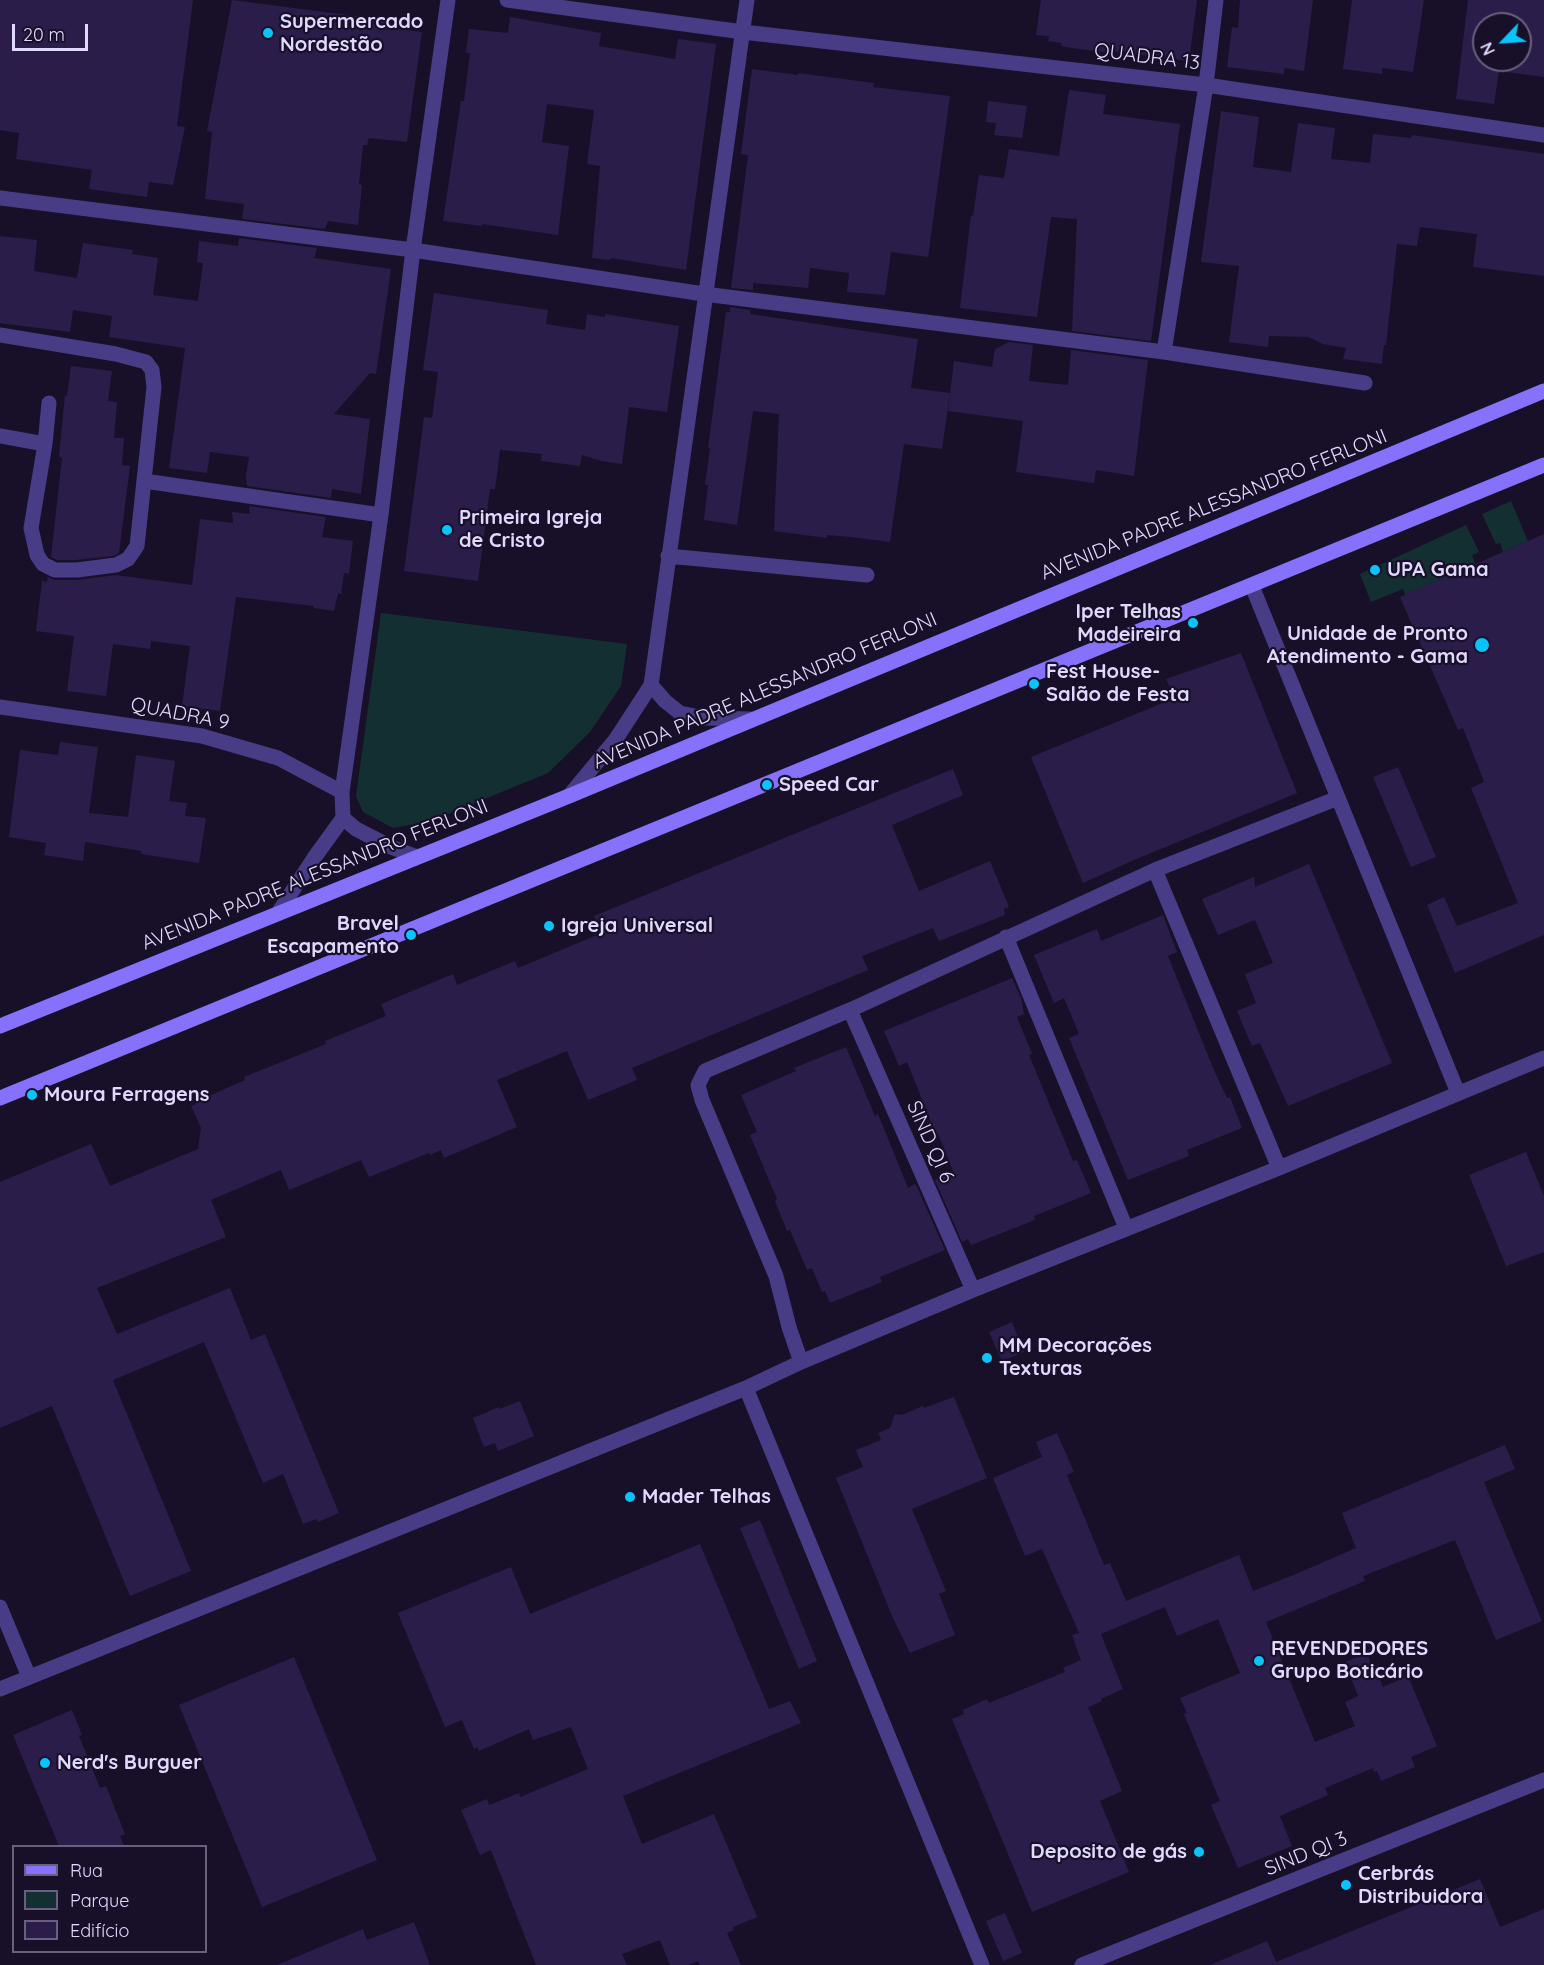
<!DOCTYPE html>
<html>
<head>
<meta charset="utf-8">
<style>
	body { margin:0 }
	#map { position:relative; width:1544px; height:1965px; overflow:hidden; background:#181028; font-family:Quicksand,sans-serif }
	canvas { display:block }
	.legend { position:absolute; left:12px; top:1845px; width:195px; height:108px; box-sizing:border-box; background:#181028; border:2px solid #68607e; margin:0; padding:8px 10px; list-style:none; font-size:18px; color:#e1d8fe }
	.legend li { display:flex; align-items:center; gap:12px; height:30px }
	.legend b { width:30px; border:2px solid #68607e }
	.north { position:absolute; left:1472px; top:12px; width:60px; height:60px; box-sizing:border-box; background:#181028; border:2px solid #68607e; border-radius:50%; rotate:245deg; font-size:16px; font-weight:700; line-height:24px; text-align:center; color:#e1d8fe }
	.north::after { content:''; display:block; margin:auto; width:21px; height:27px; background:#08c4fb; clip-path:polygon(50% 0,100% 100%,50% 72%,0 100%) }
	.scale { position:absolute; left:12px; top:24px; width:76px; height:27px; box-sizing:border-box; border:3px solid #e1d8fe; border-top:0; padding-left:8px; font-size:18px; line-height:21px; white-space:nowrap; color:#e1d8fe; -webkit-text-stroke:4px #181028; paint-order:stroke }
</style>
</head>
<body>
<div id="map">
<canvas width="1544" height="1965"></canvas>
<ul class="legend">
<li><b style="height:8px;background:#8671fd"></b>Rua</li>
<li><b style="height:16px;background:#142f32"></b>Parque</li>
<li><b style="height:16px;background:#2b1d49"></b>Edifício</li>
</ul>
<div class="north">N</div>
<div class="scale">20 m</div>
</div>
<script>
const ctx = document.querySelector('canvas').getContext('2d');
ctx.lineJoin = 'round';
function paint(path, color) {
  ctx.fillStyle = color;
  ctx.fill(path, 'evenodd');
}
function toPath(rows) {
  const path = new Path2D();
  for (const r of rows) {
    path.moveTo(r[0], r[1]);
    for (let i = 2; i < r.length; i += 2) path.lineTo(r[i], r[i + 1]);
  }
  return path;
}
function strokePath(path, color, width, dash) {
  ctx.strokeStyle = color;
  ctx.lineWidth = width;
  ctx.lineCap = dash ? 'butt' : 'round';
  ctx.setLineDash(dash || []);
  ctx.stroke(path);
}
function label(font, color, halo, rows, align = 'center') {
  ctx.font = font + ' Quicksand,sans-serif';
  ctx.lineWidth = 4.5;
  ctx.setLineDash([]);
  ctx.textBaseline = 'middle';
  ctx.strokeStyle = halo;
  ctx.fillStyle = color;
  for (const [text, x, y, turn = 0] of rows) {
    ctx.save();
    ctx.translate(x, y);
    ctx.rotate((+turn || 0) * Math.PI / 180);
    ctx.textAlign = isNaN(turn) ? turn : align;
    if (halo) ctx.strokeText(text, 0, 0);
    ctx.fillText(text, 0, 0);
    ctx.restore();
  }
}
paint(toPath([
	[1511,501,1528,541,1503,552,1500,543,1496,544,1482,514],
	[1466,525,1479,552,1472,555,1475,564,1405,595,1403,589,1371,602,1360,574],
	[381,613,627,644,621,686,590,732,548,773,431,821,393,828,363,812,356,796]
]), '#142f32');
paint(toPath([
	[0,0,193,0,177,126,185,127,173,185,149,182,147,197,89,189,92,170,16,159,19,133,0,130],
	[232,0,386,20,385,27,422,32,407,142,369,138,367,145,363,145,359,184,362,185,358,225,328,221,325,229,242,219,244,204,205,199,212,132,207,131],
	[1041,0,1197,0,1189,61,1112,51,1112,53,1072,48,1061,46,1062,43,1048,41,1049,36,1036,35],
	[1240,0,1313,0,1304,71,1284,68,1284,74,1227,67,1232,27,1238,28],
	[1352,0,1424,0,1413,72,1382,68,1382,74,1343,69],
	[1468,0,1544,0,1544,77,1499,71,1494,104,1456,99],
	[1484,24,1520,24,1520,60,1484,60],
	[510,17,601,33,599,46,675,59,678,39,716,44,686,270,611,258,610,260,592,258,600,166,587,164,594,110,547,104,542,142,569,146,558,235,482,224,482,226,443,221,461,101,464,101,470,53,466,53,469,29,508,33],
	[752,69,798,75,798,73,874,83,873,87,950,96,928,257,891,252,885,295,847,292,849,273,810,268,808,288,753,283,753,290,731,288,748,155,741,154],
	[1069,90,1106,95,1103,114,1180,124,1151,341,1072,331,1077,219,1051,217,1037,317,960,308,971,215,973,216,979,175,1004,178,1009,149,1059,156],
	[988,101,1027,106,1022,138,994,135,996,123,986,122],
	[1221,111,1259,117,1253,167,1291,172,1298,123,1335,128,1331,159,1370,163,1373,134,1411,138,1412,135,1544,154,1544,276,1473,267,1477,234,1420,227,1417,246,1397,244,1386,345,1384,345,1382,364,1343,359,1346,348,1323,344,1308,337,1269,336,1268,347,1229,342,1239,266,1201,262],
	[0,236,37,240,34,271,77,278,83,243,133,250,132,254,158,258,153,295,198,301,203,263,197,262,199,241,238,246,239,238,317,248,314,258,391,269,376,374,370,373,334,414,370,419,361,494,332,489,331,498,247,486,246,476,249,457,210,452,207,473,169,468,185,348,109,337,112,316,73,310,70,332,0,323],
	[434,293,548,310,546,324,585,330,587,314,605,317,605,314,679,326,667,412,629,407,622,464,601,461,582,455,580,466,541,461,542,454,500,450,495,489,490,489,478,581,404,571,424,417,432,418,438,372,423,370],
	[730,307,750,310,750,314,918,339,911,388,950,393,942,449,904,444,890,542,851,537,827,535,827,538,774,531,779,414,753,411,737,525,704,520,708,485,705,485,710,448,708,448,726,312,730,312],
	[1009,342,1033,345,1029,381,1068,385,1071,350,1148,360,1134,476,1096,470,1094,483,1016,472,1023,421,948,411,954,361,992,367,995,349],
	[71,366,112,371,108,401,117,402,114,438,124,438,122,465,130,466,119,553,113,556,76,560,57,560,51,557,62,458,59,457,65,395,67,396],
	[249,506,326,517,322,537,353,541,349,574,344,573,341,594,338,593,334,611,314,608,314,606,236,597,220,711,182,706,190,646,151,641,150,649,113,644,106,696,67,691,74,636,36,631,42,581,47,582,48,577,55,580,77,580,116,575,192,585,200,519,233,523,232,512,250,514],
	[1544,534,1544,935,1455,973,1427,905,1444,897,1457,926,1518,903,1471,788,1484,782,1483,779,1463,728,1458,730,1400,597],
	[1241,653,1297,793,1134,860,1083,883,1031,757,1175,698,1166,679],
	[60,742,98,747,89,813,128,817,136,755,175,761,169,801,187,803,185,816,206,818,199,863,141,854,142,851,85,842,83,861,44,855,46,843,9,837,20,750,58,755],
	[1398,767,1436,857,1411,867,1373,777],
	[953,769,963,795,892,825,919,891,990,861,1009,907,1004,909,1005,915,939,941,933,928,862,956,868,970,632,1068,637,1080,588,1100,567,1051,497,1080,517,1127,444,1158,441,1150,430,1155,429,1153,369,1177,361,1160,289,1190,281,1170,211,1200,226,1237,97,1288,117,1334,230,1288,251,1340,265,1334,339,1513,318,1522,316,1519,303,1524,283,1474,263,1483,204,1342,113,1380,191,1571,130,1596,52,1406,0,1428,0,1182,91,1144,110,1186,198,1149,201,1128,191,1106,196,1104,195,1102,245,1080,244,1077,326,1044,325,1041,386,1016,381,1004,453,974,457,985,515,961,518,968,602,933,594,916],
	[1309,864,1392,1063,1288,1106,1260,1043,1252,1046,1237,1011,1256,1003,1245,974,1273,963,1255,920,1218,935,1202,899,1254,877,1255,887],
	[1163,915,1177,952,1168,956,1213,1068,1227,1098,1230,1097,1242,1128,1187,1150,1189,1156,1128,1180,1069,1038,1079,1034,1064,998,1054,1003,1034,955,1097,929,1101,941],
	[1012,978,1021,998,1024,1014,1017,1017,1032,1054,1029,1055,1073,1161,1077,1160,1091,1193,1034,1216,1035,1220,971,1245,968,1239,962,1242,935,1180,954,1173,938,1134,936,1134,907,1062,899,1066,884,1031],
	[846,1047,875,1116,878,1114,908,1188,915,1184,917,1187,945,1250,880,1277,882,1282,830,1303,825,1291,822,1292,812,1268,807,1270,790,1230,787,1231,775,1201,777,1199,750,1135,757,1132,741,1095,796,1071,794,1068],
	[1526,1152,1544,1196,1544,1252,1506,1266,1469,1175],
	[1012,1322,1024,1352,1002,1361,989,1332],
	[954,1397,987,1478,912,1509,946,1591,939,1594,955,1635,910,1653,892,1616,836,1478,863,1467,856,1450,881,1440,878,1433,890,1428,895,1414,902,1415,923,1406,924,1408],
	[520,1401,534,1436,498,1451,495,1443,484,1447,473,1418,499,1407,500,1409],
	[1057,1433,1074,1472,1067,1475,1104,1565,1110,1563,1126,1601,1239,1555,1253,1591,1296,1574,1356,1548,1342,1513,1505,1445,1515,1469,1484,1482,1542,1621,1496,1640,1455,1540,1363,1576,1365,1581,1266,1622,1315,1742,1355,1726,1345,1702,1358,1696,1345,1662,1367,1653,1373,1668,1375,1667,1383,1687,1408,1676,1437,1746,1411,1757,1415,1767,1381,1781,1377,1771,1374,1772,1373,1768,1325,1788,1328,1795,1280,1816,1292,1846,1238,1868,1211,1805,1220,1801,1184,1714,1187,1713,1180,1698,1240,1673,1218,1619,1177,1636,1165,1607,1101,1634,1123,1689,1101,1699,1102,1701,1088,1707,1122,1791,1100,1801,1129,1872,1032,1912,952,1719,964,1714,963,1710,987,1699,989,1703,1065,1672,1063,1668,1081,1660,1072,1635,1079,1633,1042,1549,1025,1556,993,1478,1042,1457,1036,1442],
	[760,1520,817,1661,799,1669,740,1528],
	[700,1544,769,1709,790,1701,801,1723,623,1796,642,1844,714,1814,757,1917,733,1927,734,1930,727,1933,741,1965,700,1965,698,1961,688,1965,670,1965,660,1940,622,1954,627,1965,536,1965,491,1850,480,1855,461,1810,487,1799,489,1805,519,1793,520,1797,588,1769,571,1727,533,1740,529,1729,479,1751,477,1747,474,1749,462,1720,445,1727,398,1613,511,1567,530,1614],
	[294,1657,377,1860,262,1907,179,1705],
	[72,1710,82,1735,79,1736,100,1788,106,1786,125,1834,120,1836,124,1846,59,1846,13,1735],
	[1480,1879,1500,1927,1544,1909,1544,1965,1210,1965,1267,1941,1276,1962],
	[1005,1913,1022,1953,1003,1961,986,1921],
	[414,1922,430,1965,277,1965,363,1929,367,1940]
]), '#2b1d49');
strokePath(toPath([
	[507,0,743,32,1206,85,1544,135],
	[0,198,413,250,704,294,1164,352,1365,383],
	[0,335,116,354,146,362,152,370,154,387,137,546,128,559,116,565,77,570,55,570,43,564,37,555,31,528,45,444,0,436],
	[1164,352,1206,85,1216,0],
	[45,444,49,403],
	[144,481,381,515],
	[668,556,867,575],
	[1252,586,1458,1093],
	[651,685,747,0],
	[0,707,202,736,278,758,342,792],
	[569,796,616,739,651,685,665,701,680,713,705,718,750,719],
	[343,818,342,792,381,515,413,250,448,0],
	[1155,870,1279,1168],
	[278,913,314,858,343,818,356,829,391,847,417,857],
	[1006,937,1126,1228],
	[850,1010,973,1290],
	[801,1362,789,1327,776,1276,702,1100,698,1085,705,1071,850,1010,1155,870,1338,798],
	[746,1388,982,1965],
	[0,1607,29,1677],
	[0,1689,746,1388,801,1362,973,1290,1279,1168,1544,1058],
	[1082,1965,1544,1780]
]), '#493c86', 15);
strokePath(toPath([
	[0,1026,569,796,1544,391],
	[0,1098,1544,465]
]), '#8671fd', 15);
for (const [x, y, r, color] of [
	[268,33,6,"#08c4fb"],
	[447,530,6,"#08c4fb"],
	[1375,570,6,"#08c4fb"],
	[1193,623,6,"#08c4fb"],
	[1482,645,8,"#08c4fb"],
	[1034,684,6,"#08c4fb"],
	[767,785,6,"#08c4fb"],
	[549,926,6,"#08c4fb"],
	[411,935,6,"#08c4fb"],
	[32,1095,6,"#08c4fb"],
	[987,1358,6,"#08c4fb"],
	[630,1497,6,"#08c4fb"],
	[1259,1661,6,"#08c4fb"],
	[45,1763,6,"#08c4fb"],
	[1199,1852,6,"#08c4fb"],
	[1346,1885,6,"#08c4fb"]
]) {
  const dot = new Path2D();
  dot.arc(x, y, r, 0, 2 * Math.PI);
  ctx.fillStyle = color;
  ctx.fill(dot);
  strokePath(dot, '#181028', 2);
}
label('bold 20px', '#e1d8fe', '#181028', [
	["Supermercado",280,22],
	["Nordestão",280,45],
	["Primeira Igreja",459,518],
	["de Cristo",459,541],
	["UPA Gama",1387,570],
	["Iper Telhas",1181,612,"right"],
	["Madeireira",1181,635,"right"],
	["Unidade de Pronto",1468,634,"right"],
	["Atendimento - Gama",1468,657,"right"],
	["Fest House-",1046,672],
	["Salão de Festa",1046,695],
	["Speed Car",779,785],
	["Bravel",399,924,"right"],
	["Escapamento",399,947,"right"],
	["Igreja Universal",561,926],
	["Moura Ferragens",44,1095],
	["MM Decorações",999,1346],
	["Texturas",999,1369],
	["Mader Telhas",642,1497],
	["REVENDEDORES",1271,1649],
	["Grupo Boticário",1271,1672],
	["Nerd's Burguer",57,1763],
	["Deposito de gás",1187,1852,"right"],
	["Cerbrás",1358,1874],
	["Distribuidora",1358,1897]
], 'left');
label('20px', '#e1d8fe', '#181028', [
	["QUADRA 13",1147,57,7],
	["AVENIDA PADRE ALESSANDRO FERLONI",1214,505,-22],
	["AVENIDA PADRE ALESSANDRO FERLONI",765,691,-23],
	["QUADRA 9",180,714,11],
	["AVENIDA PADRE ALESSANDRO FERLONI",315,875,-22],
	["SIND QI 6",930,1142,66],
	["SIND QI 3",1306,1854,-22]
]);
</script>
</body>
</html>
